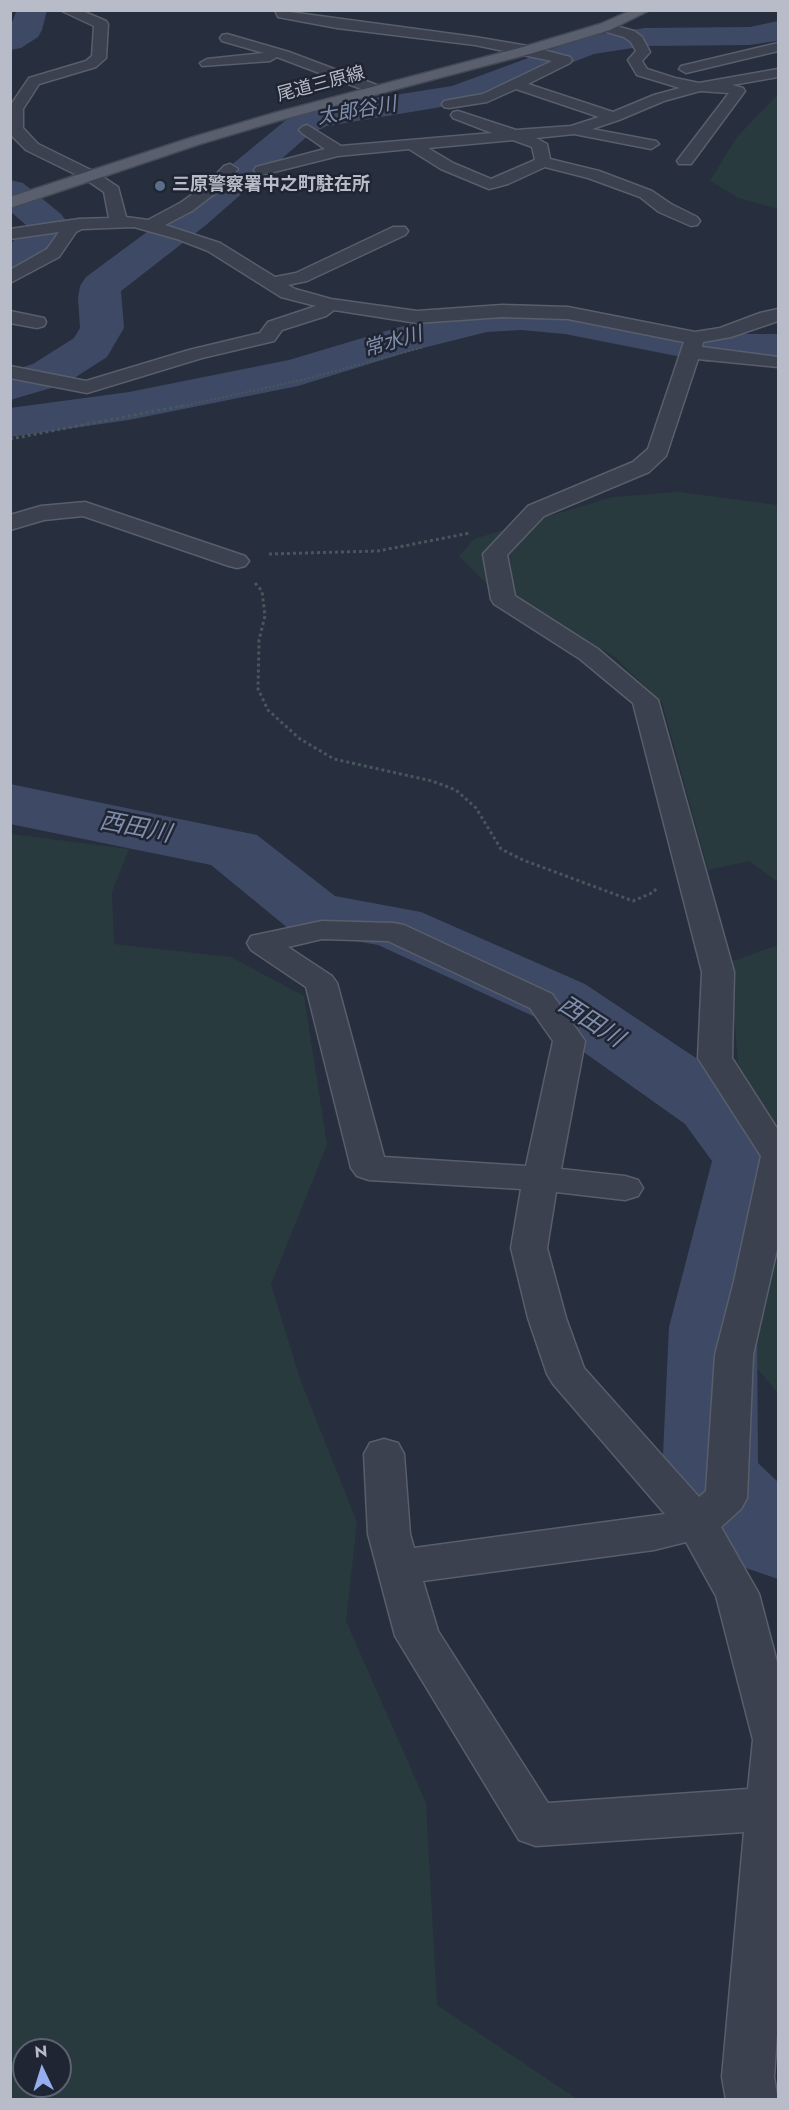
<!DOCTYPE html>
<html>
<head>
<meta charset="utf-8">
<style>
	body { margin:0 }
	#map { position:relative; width:789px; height:2110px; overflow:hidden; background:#272e3d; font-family:Jost,sans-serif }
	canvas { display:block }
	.frame { position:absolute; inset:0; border:12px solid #b7bcc8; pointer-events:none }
	.north { position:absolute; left:12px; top:2038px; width:60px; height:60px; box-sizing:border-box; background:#202533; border:2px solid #5c616f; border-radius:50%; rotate:356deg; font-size:16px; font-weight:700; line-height:24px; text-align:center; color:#b7bcc8 }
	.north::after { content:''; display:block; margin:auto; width:21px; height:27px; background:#95aeef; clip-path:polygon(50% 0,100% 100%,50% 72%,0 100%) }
</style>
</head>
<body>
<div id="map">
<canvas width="789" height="2110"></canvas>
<div class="frame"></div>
<div class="north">N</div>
</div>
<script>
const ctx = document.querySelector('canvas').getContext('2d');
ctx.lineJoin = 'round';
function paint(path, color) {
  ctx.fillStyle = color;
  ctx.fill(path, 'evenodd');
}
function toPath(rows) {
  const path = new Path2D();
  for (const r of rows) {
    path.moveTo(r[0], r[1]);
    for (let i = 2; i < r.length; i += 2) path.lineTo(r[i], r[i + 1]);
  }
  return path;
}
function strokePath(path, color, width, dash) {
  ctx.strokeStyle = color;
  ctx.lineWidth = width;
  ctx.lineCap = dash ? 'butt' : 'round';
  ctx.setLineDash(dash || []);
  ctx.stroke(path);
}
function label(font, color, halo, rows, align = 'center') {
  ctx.font = font + ' Jost,"Noto Sans JP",sans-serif';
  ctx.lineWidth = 5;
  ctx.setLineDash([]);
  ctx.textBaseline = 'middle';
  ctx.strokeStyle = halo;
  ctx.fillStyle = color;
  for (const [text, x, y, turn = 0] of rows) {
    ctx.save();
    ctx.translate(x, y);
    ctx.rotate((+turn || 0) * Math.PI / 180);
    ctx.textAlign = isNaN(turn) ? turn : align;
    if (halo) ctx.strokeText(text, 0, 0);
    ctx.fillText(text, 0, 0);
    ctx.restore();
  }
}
paint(toPath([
	[778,94,778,93,778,209,739,198,710,181,737,137],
	[679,492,778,505,778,882,749,861,708,870,662,702,612,655,495,592,459,556,474,539,612,497],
	[11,834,129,849,112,892,114,944,231,957,304,996,327,1145,271,1284,300,1379,357,1522,346,1621,426,1803,437,2005,577,2099,11,2099],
	[24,2050,60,2050,60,2086,24,2086],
	[778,945,778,1141,738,1063,730,962],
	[778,1209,778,1393,750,1360]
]), '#293a3e');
paint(toPath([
	[61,409,69,424,11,434,11,417]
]), '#3e4a65');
paint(toPath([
	[17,10,47,10,42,30,38,37,21,48,10,50,10,27,17,10],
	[778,21,778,41,776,41,750,45,645,46,594,54,471,102,327,126,310,134,206,225,121,291,124,328,107,357,65,384,10,400,10,371,33,364,74,338,80,328,78,298,80,286,86,277,178,209,286,120,318,107,452,86,588,36,645,28,750,27,778,21],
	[10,180,23,183,61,214,67,222,63,235,57,243,35,265,10,274,10,244,24,231,26,225,10,211,10,180],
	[521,304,565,308,707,334,778,334,778,361,707,362,565,334,521,330,487,332,411,351,298,386,129,420,10,437,10,408,129,392,289,360,396,328,487,306,521,304],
	[10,784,257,835,335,896,421,912,585,984,741,1088,778,1136,778,1229,757,1327,758,1463,778,1482,778,1579,743,1567,676,1502,662,1476,669,1327,712,1161,685,1124,533,1016,378,945,289,929,211,865,10,824,10,784]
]), '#3e4a65');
const street = toPath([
	[60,10,80,10,106,21,108,24,106,58,96,67,39,84,23,109,23,128,38,144,97,173,118,187,126,217,148,220,180,203,206,185,224,166,230,164,238,169,218,191,192,211,165,225,220,243,275,277,296,273,393,227,405,227,408,231,405,235,307,281,288,285,295,289,331,299,417,311,502,305,568,307,695,332,720,328,760,313,778,309,778,321,731,337,703,342,702,347,778,357,778,367,698,359,666,456,649,472,544,516,507,555,515,596,598,649,658,700,734,972,732,1058,778,1130,778,1245,753,1355,747,1498,741,1509,721,1527,759,1594,778,1666,778,2020,774,2077,778,2100,726,2100,722,2077,744,1832,536,1846,519,1840,395,1636,368,1534,364,1454,370,1443,384,1439,398,1443,404,1454,410,1534,414,1548,665,1514,553,1384,547,1374,528,1318,511,1248,521,1189,369,1180,357,1176,351,1168,306,987,251,950,247,943,251,936,322,921,393,923,404,925,552,994,585,1041,561,1169,625,1176,638,1180,643,1188,638,1196,625,1200,556,1192,547,1248,566,1318,584,1368,699,1497,706,1491,715,1355,734,1281,761,1156,698,1058,702,972,633,703,580,659,494,604,491,599,483,554,528,506,633,462,648,449,684,342,568,319,502,317,417,323,334,310,326,316,282,330,274,341,202,358,87,393,10,378,10,366,86,381,189,350,260,333,268,322,316,306,281,297,208,251,177,239,134,227,82,229,76,232,59,257,10,283,10,270,47,249,59,232,10,239,10,229,79,219,109,218,104,192,85,179,26,150,10,134,10,106,29,78,86,61,92,56,94,26,60,10],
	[322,939,388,941,530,1008,553,1041,526,1166,384,1157,337,983,332,976,288,947,322,939],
	[686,1542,716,1596,753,1740,748,1789,548,1803,438,1631,423,1581,654,1550,686,1542],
	[275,10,475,37,528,46,570,57,572,60,570,63,528,84,613,112,654,95,680,88,637,75,628,60,636,51,631,42,624,37,600,30,598,27,605,23,634,31,642,37,650,52,642,61,647,69,675,78,699,83,778,69,778,77,732,85,743,88,745,91,691,164,679,164,677,161,729,93,700,91,664,101,619,120,592,129,656,141,659,144,651,149,574,134,536,138,547,144,550,159,599,171,652,191,671,204,697,217,700,221,697,225,691,226,659,212,640,197,588,178,545,167,508,184,489,189,441,169,409,149,338,156,262,175,256,173,254,170,256,167,325,149,302,133,299,130,302,127,307,125,341,146,492,133,453,118,451,115,453,112,458,111,516,130,571,126,599,117,516,89,487,102,449,108,444,107,442,104,444,101,483,94,552,61,475,45,337,28,278,17,275,10],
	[513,140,532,147,535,160,491,179,453,163,428,148,513,140],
	[227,34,289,52,382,87,384,90,382,93,372,93,277,57,270,61,202,66,200,63,207,59,264,53,222,41,220,38,222,35,227,34],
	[778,43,778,51,686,73,679,69,681,66,778,43],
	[10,311,44,318,46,322,44,326,37,328,10,323,10,311],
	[85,502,245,556,249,561,245,566,237,568,229,566,83,516,44,520,10,530,10,515,41,506,85,502]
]);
const primary = toPath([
	[632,10,650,10,610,30,533,53,284,119,200,144,10,208,10,197,190,138,274,113,523,47,600,24,632,10]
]);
strokePath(street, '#595e6b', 3);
strokePath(primary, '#444957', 3);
strokePath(toPath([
	[179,407,306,379,424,347]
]), '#47575b', 2, [2, 2]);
strokePath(toPath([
	[10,439,186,405],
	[269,554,378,551,470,533],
	[255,583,262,591,265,616,259,640,258,689,268,710,300,739,334,759,432,781,456,790,476,808,501,849,523,860,633,901,654,892,657,887]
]), '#47575b', 3, [3, 3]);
paint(street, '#3b414e');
paint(primary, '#595f6d');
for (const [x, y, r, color] of [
	[160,186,6,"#5c6f8a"]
]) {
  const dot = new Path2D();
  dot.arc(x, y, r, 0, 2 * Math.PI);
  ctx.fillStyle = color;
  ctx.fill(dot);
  strokePath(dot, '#202533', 2);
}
label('18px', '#b7bcc8', '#202533', [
	["尾道三原線",321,85,-15]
]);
label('bold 18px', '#b7bcc8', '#202533', [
	["三原警察署中之町駐在所",172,186]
], 'left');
label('italic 20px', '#818fad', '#202533', [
	["太郎谷川",357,112,-10],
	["常水川",393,343,-16]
]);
label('italic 24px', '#818fad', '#202533', [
	["西田川",135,829,11],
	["西田川",590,1023,33]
]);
</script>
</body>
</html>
